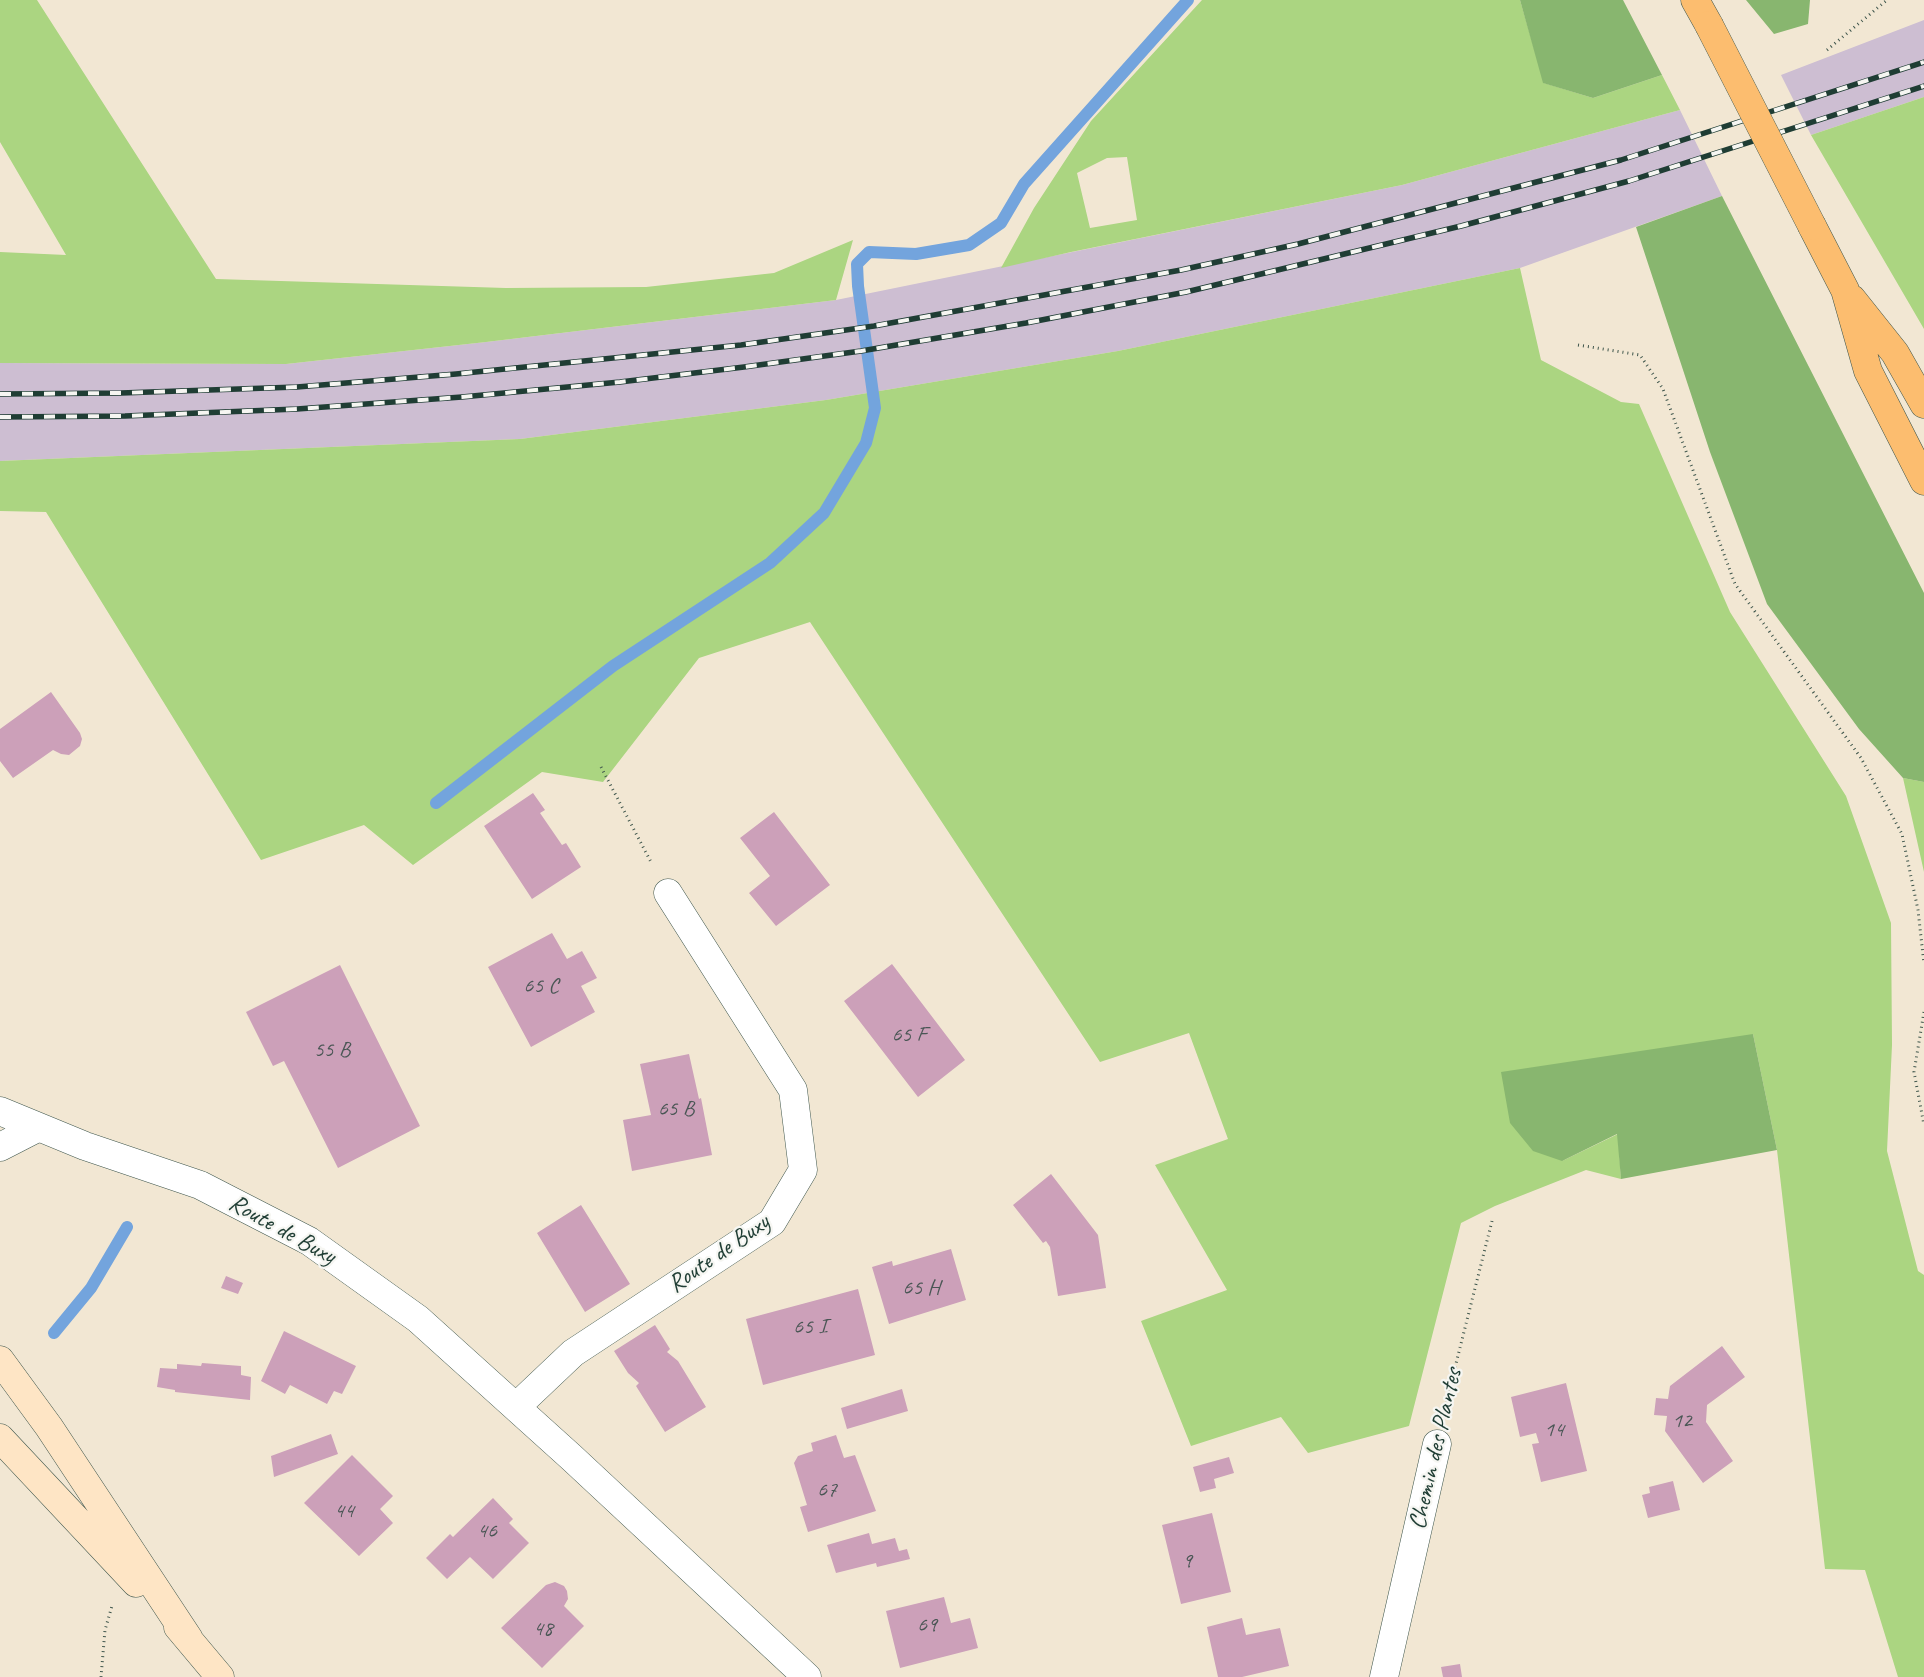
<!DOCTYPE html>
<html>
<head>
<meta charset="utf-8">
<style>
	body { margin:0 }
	canvas { display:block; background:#f2e7d3 }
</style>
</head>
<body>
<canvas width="1924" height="1677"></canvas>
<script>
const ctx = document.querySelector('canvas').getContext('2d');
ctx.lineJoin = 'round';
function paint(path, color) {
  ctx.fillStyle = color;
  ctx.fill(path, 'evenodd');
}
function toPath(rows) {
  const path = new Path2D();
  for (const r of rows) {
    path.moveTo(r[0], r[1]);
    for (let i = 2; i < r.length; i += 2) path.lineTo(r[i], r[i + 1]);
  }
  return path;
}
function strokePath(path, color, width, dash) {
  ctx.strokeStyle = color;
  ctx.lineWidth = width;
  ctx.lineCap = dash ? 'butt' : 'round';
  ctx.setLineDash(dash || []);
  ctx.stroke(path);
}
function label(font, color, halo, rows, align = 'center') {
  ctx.font = font + ' Caveat,sans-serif';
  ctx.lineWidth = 4.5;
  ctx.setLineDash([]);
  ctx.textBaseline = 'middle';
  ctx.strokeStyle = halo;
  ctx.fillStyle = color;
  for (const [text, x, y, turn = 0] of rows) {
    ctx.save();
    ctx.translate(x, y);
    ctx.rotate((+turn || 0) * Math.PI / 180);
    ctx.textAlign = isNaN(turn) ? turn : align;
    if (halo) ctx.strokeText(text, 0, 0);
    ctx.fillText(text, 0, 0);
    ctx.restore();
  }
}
paint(toPath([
	[1924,20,1924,97,1811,135,1781,75],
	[1680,110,1722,196,1520,268,1118,351,826,400,520,439,0,461,0,363,286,364,486,342,836,300,1402,185]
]), '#cdbed2');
paint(toPath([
	[0,0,37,0,216,279,506,288,646,287,774,273,853,240,836,300,486,342,286,364,0,363,0,252,66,255,0,142],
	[1202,0,1520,0,1544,83,1593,98,1662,75,1680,110,1402,185,1071,252,1001,268,1034,208,1091,121],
	[1127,157,1137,220,1090,228,1077,173,1107,158],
	[1924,97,1924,329,1811,135],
	[1520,268,1541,360,1621,402,1639,404,1730,612,1846,796,1891,923,1892,1045,1887,1151,1918,1271,1924,1275,1924,1677,1898,1677,1865,1570,1825,1569,1777,1150,1753,1034,1562,1161,1618,1134,1621,1179,1586,1170,1495,1206,1461,1223,1409,1426,1308,1453,1281,1417,1191,1446,1141,1321,1227,1290,1155,1165,1228,1139,1189,1033,1100,1062,810,622,699,658,603,782,542,772,413,865,364,825,261,860,46,512,0,511,0,461,520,439,826,400,1118,351],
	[1903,778,1924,782,1924,872]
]), '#abd581');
paint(toPath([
	[1520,0,1623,0,1662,75,1593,98,1543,83],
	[1746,0,1810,0,1808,24,1774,34],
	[1722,196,1924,593,1924,782,1903,778,1859,729,1767,604,1710,452,1636,227],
	[1753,1034,1777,1150,1621,1179,1617,1134,1562,1161,1533,1151,1510,1123,1501,1072]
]), '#88b66f');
strokePath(toPath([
	[436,803,613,666,770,563,824,513,866,443,875,408,858,286,857,264,869,252,916,254,969,245,1001,223,1024,184,1188,0],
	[54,1333,91,1288,127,1227]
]), '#73a4dd', 12);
paint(toPath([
	[51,692,80,733,82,739,80,746,69,755,61,754,53,750,13,778,0,761,0,729],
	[533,793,545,810,540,813,562,845,566,843,581,867,532,899,484,826],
	[774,812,830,885,776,926,749,893,770,876,740,838],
	[552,933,567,959,582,951,597,978,581,986,595,1012,531,1047,488,967],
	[892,964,965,1060,918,1097,844,1001],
	[340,965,420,1126,338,1168,284,1061,273,1066,246,1012],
	[689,1054,699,1099,701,1098,712,1155,632,1171,623,1120,651,1115,640,1064],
	[1051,1174,1098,1235,1106,1288,1058,1296,1050,1247,1046,1241,1043,1243,1013,1205],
	[581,1205,630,1284,585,1312,537,1233],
	[951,1249,966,1300,889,1324,872,1267,892,1261,893,1266],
	[226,1276,243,1283,238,1294,221,1288],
	[858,1289,875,1355,763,1385,746,1319],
	[655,1325,670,1349,667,1352,678,1361,706,1407,665,1432,636,1386,639,1383,628,1373,614,1351],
	[284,1331,356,1366,342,1394,334,1391,327,1404,290,1385,285,1394,261,1381],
	[1722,1346,1745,1377,1707,1405,1706,1422,1733,1461,1703,1483,1665,1431,1667,1416,1654,1415,1656,1398,1668,1399,1670,1386],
	[202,1363,241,1366,241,1375,251,1377,250,1400,175,1392,175,1390,157,1387,160,1368,177,1369,177,1364,201,1366],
	[1566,1383,1587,1471,1541,1482,1532,1444,1539,1443,1536,1433,1520,1437,1511,1397],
	[902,1389,908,1411,847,1429,841,1408],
	[331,1434,338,1454,274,1477,271,1456],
	[836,1435,844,1458,855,1455,876,1511,808,1532,800,1507,807,1505,794,1463,798,1456,813,1451,811,1443],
	[352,1455,393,1496,380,1509,393,1523,359,1556,304,1503],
	[1229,1457,1234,1473,1214,1479,1216,1488,1200,1492,1193,1467],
	[1673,1481,1680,1510,1648,1518,1642,1495,1650,1493,1649,1487],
	[493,1498,513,1519,509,1523,529,1543,493,1579,470,1557,447,1579,426,1558,450,1534,453,1537],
	[1212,1513,1231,1592,1181,1604,1162,1525],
	[869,1533,872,1544,895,1538,899,1551,907,1549,910,1559,877,1567,876,1563,836,1573,827,1545],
	[555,1582,564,1586,567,1591,568,1599,564,1606,584,1626,542,1668,501,1628,546,1585],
	[944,1597,951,1623,970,1618,978,1648,900,1668,886,1611],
	[1242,1618,1246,1635,1280,1628,1289,1666,1242,1677,1218,1677,1207,1627],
	[1460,1664,1462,1677,1443,1677,1441,1667]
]), '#cca0b9');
const street = toPath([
	[0,1111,85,1146,200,1185,309,1241,418,1319,571,1457,807,1677],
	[0,1147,39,1127],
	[516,1407,573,1353,772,1222,803,1170,793,1090,668,893],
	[1384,1677,1437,1444]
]);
const secondary = toPath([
	[0,1360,49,1427,189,1639],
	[0,1438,136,1583],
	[178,1627,220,1677]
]);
const primary = toPath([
	[1695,0,1709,25],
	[1812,226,1845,290,1868,371,1924,481],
	[1852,299,1895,353,1924,404]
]);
strokePath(street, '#3f564c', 29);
strokePath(secondary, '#3f564c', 29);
strokePath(primary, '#3f564c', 29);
strokePath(toPath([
	[1827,50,1887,0],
	[1578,345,1640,355,1663,389,1735,584,1861,758,1902,834,1918,910,1924,964],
	[601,767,652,864],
	[1924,1012,1914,1072,1924,1125],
	[1444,1411,1492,1221],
	[101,1677,105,1630,112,1606]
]), '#3f564c', 3, [1, 4]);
strokePath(street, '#fff', 28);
strokePath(secondary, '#fee5c5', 28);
strokePath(primary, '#fcbd6f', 28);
const rail = toPath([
	[0,394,121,393,297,387,456,374,741,345,874,326,1181,270,1298,244,1621,160,1924,62],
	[0,417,125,416,297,409,462,397,620,382,744,367,861,351,1026,323,1186,292,1461,226,1629,181,1924,86]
]);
strokePath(rail, '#1f3d34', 5.5);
strokePath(rail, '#f6f6f2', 4, [11]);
const primaryBridge = toPath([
	[1709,25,1812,226]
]);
strokePath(primaryBridge, '#3f564c', 29, []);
strokePath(primaryBridge, '#fcbd6f', 28);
label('22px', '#4a5655', null, [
	["65 C",541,986],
	["65 F",909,1035],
	["55 B",332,1050],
	["65 B",676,1109],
	["65 H",921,1288],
	["65 I",810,1327],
	["12",1682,1421],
	["14",1554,1430],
	["67",827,1490],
	["44",344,1511],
	["46",487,1531],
	["9",1187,1561],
	["69",927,1625],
	["48",543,1629]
]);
label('25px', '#1f3d34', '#f6f6f2', [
	["Route de Buxy",282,1230,29],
	["Route de Buxy",719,1254,-35],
	["Chemin des Plantes",1436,1449,-77]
]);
</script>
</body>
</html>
